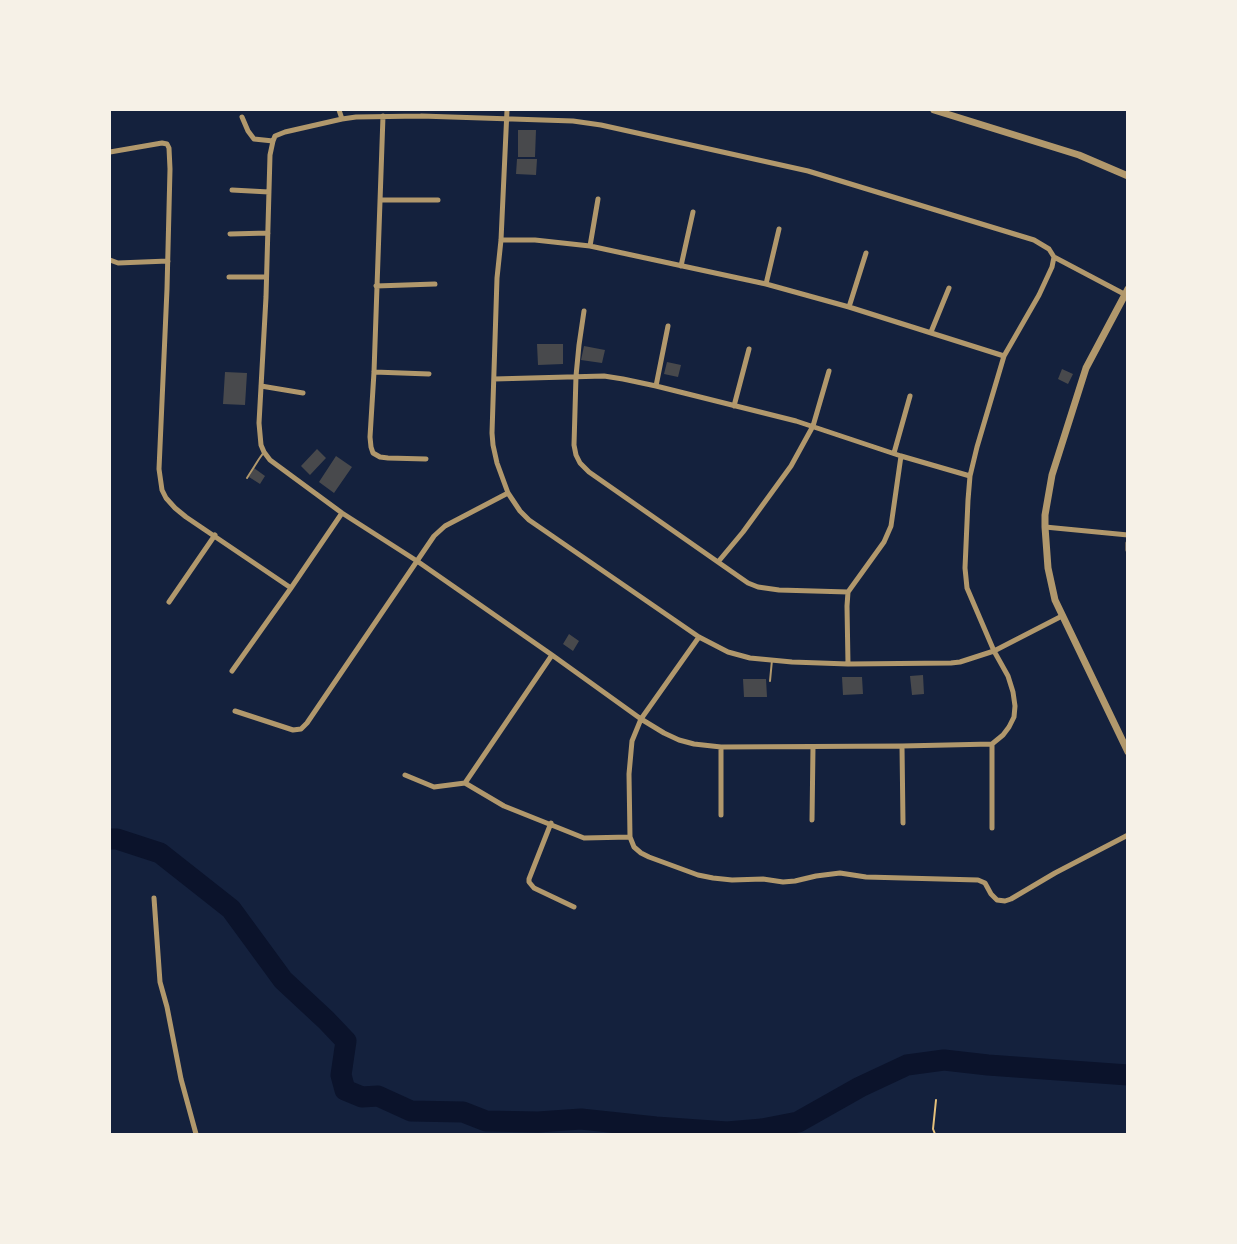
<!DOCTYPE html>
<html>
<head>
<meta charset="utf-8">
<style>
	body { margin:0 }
	#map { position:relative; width:1237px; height:1244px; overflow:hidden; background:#14213d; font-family:"Roboto Condensed",sans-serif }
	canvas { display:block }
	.frame { position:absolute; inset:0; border:111px solid #f6f1e7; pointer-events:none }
</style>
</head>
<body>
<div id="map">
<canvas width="1237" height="1244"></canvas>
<div class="frame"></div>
</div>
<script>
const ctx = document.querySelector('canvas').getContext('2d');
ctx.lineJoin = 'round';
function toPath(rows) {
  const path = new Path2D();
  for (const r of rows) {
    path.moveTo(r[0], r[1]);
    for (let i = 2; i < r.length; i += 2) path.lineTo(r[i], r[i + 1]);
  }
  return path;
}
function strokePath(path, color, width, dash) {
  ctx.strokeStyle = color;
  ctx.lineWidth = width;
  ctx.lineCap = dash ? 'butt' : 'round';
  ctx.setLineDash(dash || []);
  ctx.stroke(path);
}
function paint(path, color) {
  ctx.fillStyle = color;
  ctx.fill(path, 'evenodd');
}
strokePath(toPath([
	[110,839,117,839,160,853,231,909,283,980,326,1020,346,1041,341,1075,345,1090,362,1097,378,1096,411,1111,463,1112,486,1121,538,1122,581,1119,656,1127,727,1132,762,1129,798,1122,860,1087,907,1065,944,1060,988,1065,1128,1075]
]), '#0b132b', 21);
paint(toPath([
	[518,130,536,130,535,157,518,157],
	[517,159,537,159,536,175,516,174],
	[537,344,563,344,563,364,538,365],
	[584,346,605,350,602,363,581,360],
	[667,362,681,365,678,377,664,374],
	[1062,369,1073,374,1068,384,1058,379],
	[225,372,247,373,245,405,223,404],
	[317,449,326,458,310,475,301,466],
	[336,456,352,467,334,493,319,482],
	[254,468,265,476,260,484,249,477],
	[569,634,579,641,573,651,563,644],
	[923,675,924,694,912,695,910,676],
	[842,677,862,677,863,694,843,695],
	[743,679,766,679,767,697,744,697]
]), '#48494c');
strokePath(toPath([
	[935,1134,933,1129,936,1100]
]), '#e5c07b', 2);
strokePath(toPath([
	[247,478,259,459,264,452],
	[770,681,772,660]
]), '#b1986c', 2);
strokePath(toPath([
	[339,110,342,119],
	[507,110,501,240,497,278,492,433,493,445,497,463,508,493,520,511,529,520,699,637,728,652,750,658,792,662,848,664,951,663,960,662,994,651,1062,616],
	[383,116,374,372,370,437,371,447,373,453,380,457,388,458,426,459],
	[421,116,573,121,601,125,808,171,1034,240,1049,249,1054,257,1052,267,1039,295,1004,356,977,447,970,476,968,500,965,568,967,588,994,651,1008,676,1013,692,1015,706,1014,717,1009,727,1003,735,992,744,902,746,721,747,694,744,679,740,664,733,641,719,552,655,417,561,342,513,270,460,264,452,261,445,259,423,266,297,270,155,273,141,275,136,285,132,342,119,356,117,421,116],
	[242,117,248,131,254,139,273,141],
	[110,152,162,143,167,144,169,148,170,169,167,289,159,469,162,490,166,498,175,508,186,517,291,588],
	[232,190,269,192],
	[380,200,438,200],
	[230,234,268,233],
	[501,240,535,240,590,246,766,284,849,307,1004,356],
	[590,246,598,199],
	[1054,257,1126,295],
	[110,260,118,263,168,261],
	[681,266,693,212],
	[229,277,266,277],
	[766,284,779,229],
	[376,286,435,284],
	[849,307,866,253],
	[584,311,579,345,576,376,574,445,576,455,580,463,589,472,748,583,758,587,779,590,848,592],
	[931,332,949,288],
	[374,372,429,374],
	[494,379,604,376,623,379,656,386,796,421,901,456,970,476],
	[261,386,303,393],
	[656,386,668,326],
	[734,406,749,349],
	[894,453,910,396],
	[1045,527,1128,535],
	[1128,543,1128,550],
	[718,562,743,532,791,466,813,426,829,371],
	[169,602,215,535],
	[699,637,641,719,632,741,629,774,630,837,634,847,641,853,649,857,698,875,713,878,732,880,763,879,783,882,795,881,816,876,840,873,866,877,978,880,985,883,991,894,997,900,1005,901,1011,899,1055,873,1128,835],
	[848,664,847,606,848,592,884,542,891,526,901,456],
	[232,671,291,588,342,513],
	[235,711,293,730,301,729,307,723,434,536,445,526,508,493],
	[992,744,992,828],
	[902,746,903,823],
	[405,775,434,787,465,783,504,806,584,838,630,837],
	[465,783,552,655],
	[721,815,721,747],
	[812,820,813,747],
	[551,823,529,879,529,882,534,888,574,907],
	[154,898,160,982,167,1007,181,1079,196,1134]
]), '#b1986c', 5);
strokePath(toPath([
	[934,110,1079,155,1128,176],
	[1128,289,1086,368,1052,475,1045,515,1045,527,1048,568,1055,600,1128,752]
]), '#b1986c', 7);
</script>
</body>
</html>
